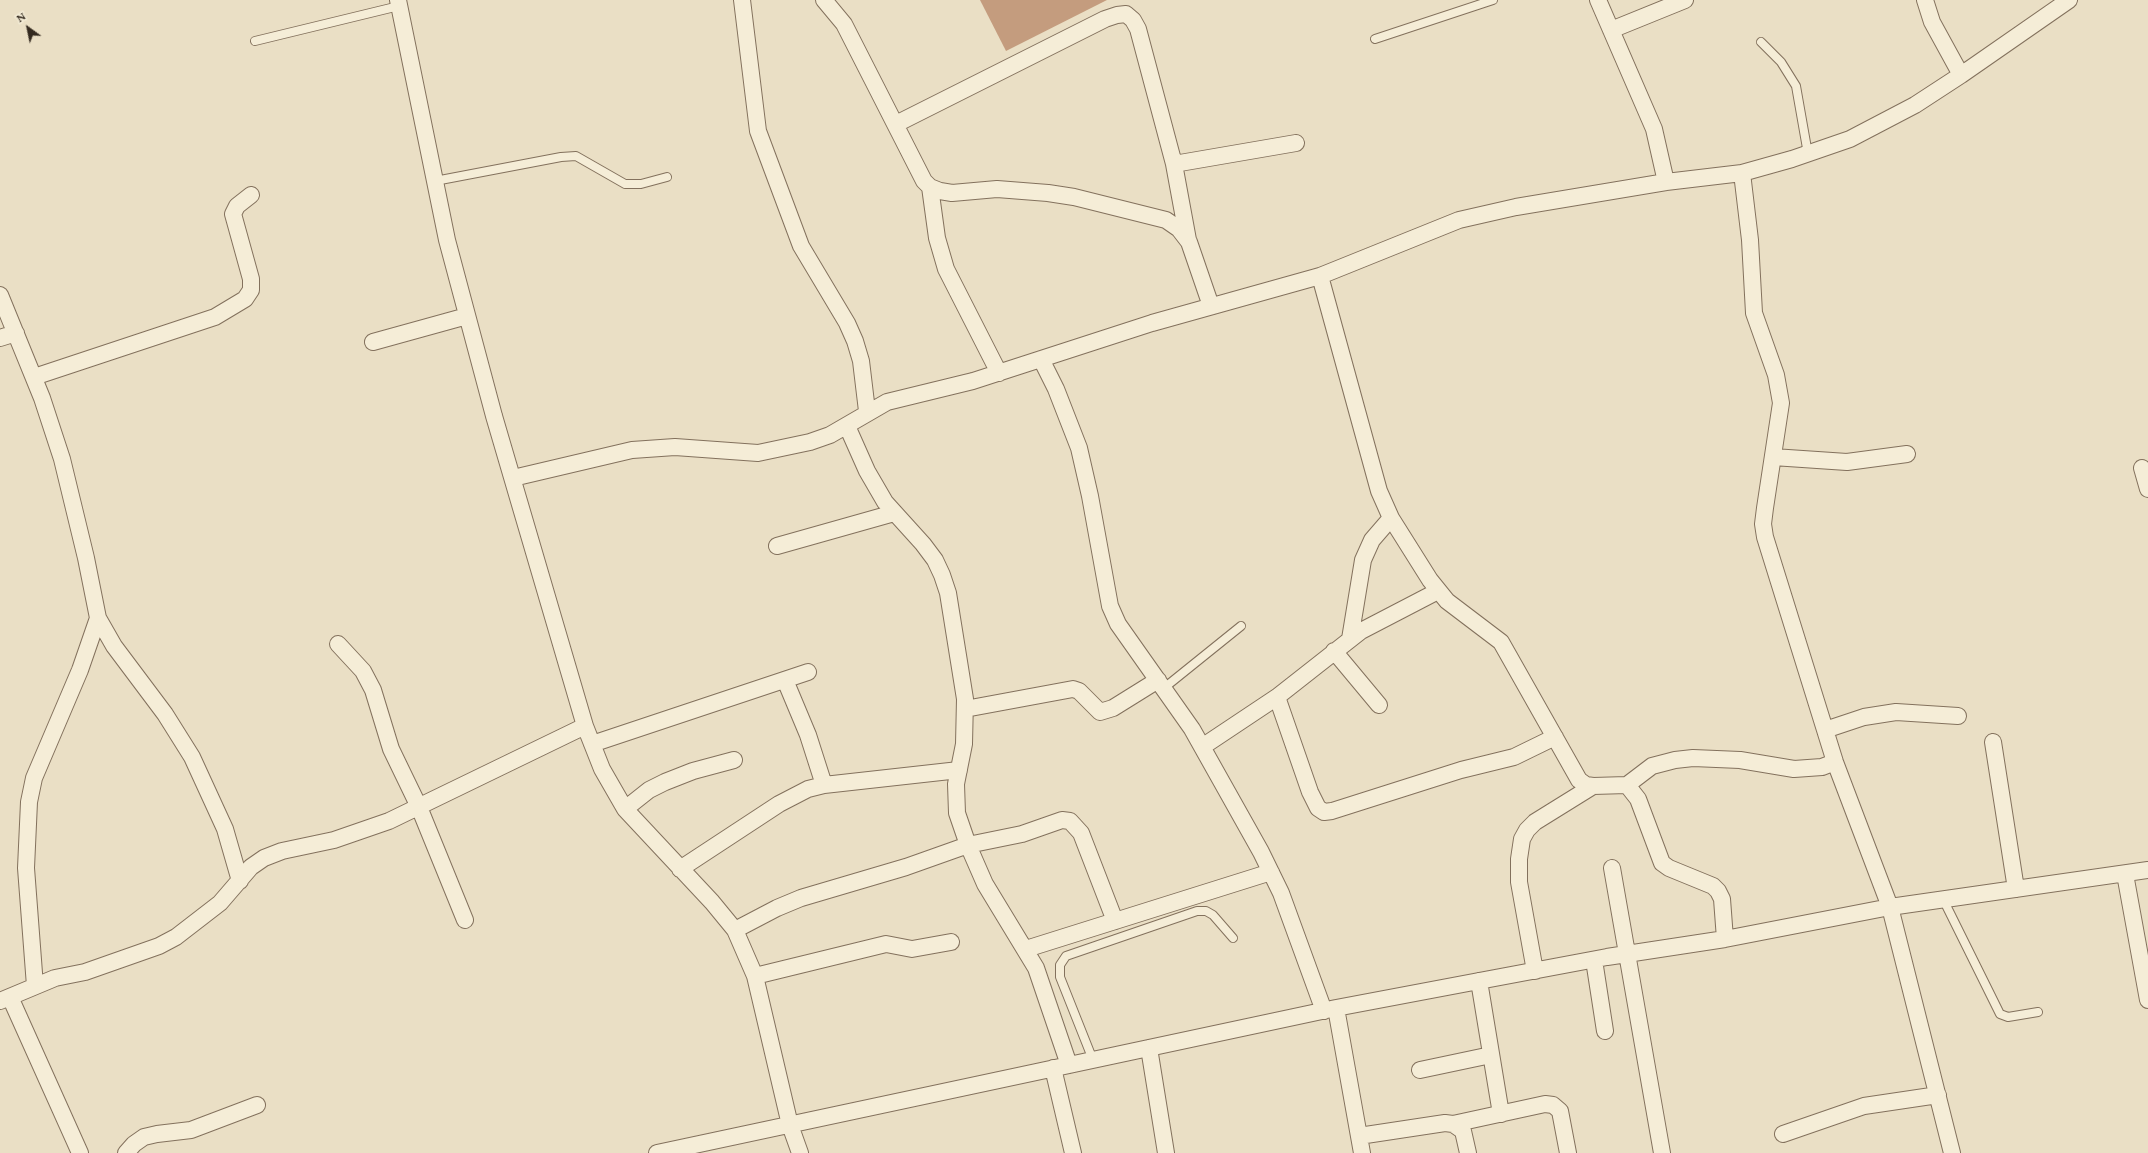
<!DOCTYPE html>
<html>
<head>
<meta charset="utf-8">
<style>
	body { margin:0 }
	#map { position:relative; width:2148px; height:1153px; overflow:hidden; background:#eadfc5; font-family:Spectral,serif }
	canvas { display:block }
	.north { position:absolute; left:8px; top:8px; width:40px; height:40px; -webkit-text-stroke:3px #f2ead4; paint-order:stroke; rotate:327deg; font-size:11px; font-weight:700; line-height:16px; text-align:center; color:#342a1f }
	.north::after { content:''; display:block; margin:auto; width:14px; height:18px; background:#342a1f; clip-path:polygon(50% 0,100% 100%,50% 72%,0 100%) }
</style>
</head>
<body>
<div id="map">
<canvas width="2148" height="1153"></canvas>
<div class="north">N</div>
</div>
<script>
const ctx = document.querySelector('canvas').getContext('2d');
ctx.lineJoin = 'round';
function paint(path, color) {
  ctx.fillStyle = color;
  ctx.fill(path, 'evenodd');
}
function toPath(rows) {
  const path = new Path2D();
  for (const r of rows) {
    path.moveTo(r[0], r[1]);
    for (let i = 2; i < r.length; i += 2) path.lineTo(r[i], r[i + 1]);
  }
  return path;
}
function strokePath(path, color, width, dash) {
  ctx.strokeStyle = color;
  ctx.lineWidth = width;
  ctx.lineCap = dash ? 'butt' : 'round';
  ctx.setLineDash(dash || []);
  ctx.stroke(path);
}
paint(toPath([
	[980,0,1107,0,1006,51]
]), '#c49c7e');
const service = toPath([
	[1375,39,1493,0],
	[255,41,399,6],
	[1761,42,1781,62,1796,86,1808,154],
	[435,181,561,157,576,156,625,184,641,184,667,177],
	[1164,688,1241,626],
	[1943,899,2000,1014,2008,1017,2038,1012],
	[1093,1060,1060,977,1060,965,1066,956,1197,911,1206,911,1213,915,1233,938]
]);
const minor = toPath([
	[398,0,447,240,494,416,585,726,602,769,625,809,712,902,735,930,755,976,790,1125,800,1153],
	[742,0,758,131,801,246,847,323,855,341,861,361,867,411],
	[824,0,844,24,924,181,930,187,940,191,952,193,997,189,1048,193,1074,197,1166,220,1179,229,1189,242,1211,306],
	[1598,0,1654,129,1666,182],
	[1925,0,1932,22,1961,75],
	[1611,30,1685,0],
	[896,124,1105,19,1117,15,1126,14,1133,20,1138,29,1174,164,1188,240],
	[1174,164,1296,143],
	[1742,173,1750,240,1754,313,1776,375,1781,403,1765,508,1763,524,1765,537,1835,762,1890,907,1952,1153],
	[930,187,937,238,946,269,999,373],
	[1320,276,1379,491,1391,518,1430,580,1447,601,1501,642,1579,780,1586,785,1593,786,1627,785,1638,799,1662,863,1669,868,1713,886,1718,891,1722,899,1725,939],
	[0,295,42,398,62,459,86,558,98,618,114,646,165,714,192,757,225,829,240,881],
	[0,338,16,333],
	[373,342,467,316],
	[1041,359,1056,389,1079,448,1090,496,1110,606,1118,624,1192,729,1261,852,1281,893,1324,1011],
	[34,377,215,317,245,299,251,290,251,279,233,214,237,206,251,195],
	[847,426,867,471,885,502,923,544,935,560,942,575,948,593,965,699,964,744,956,784,957,813,968,845,985,884,1036,968,1069,1065],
	[1773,457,1847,462,1907,454],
	[2142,468,2148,489],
	[513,478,632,450,675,447,758,453,810,442,830,435,887,402,973,381,1152,323,1320,276,1459,220,1516,207,1666,182,1742,173,1792,159,1850,139,1915,105,1961,75,2069,0],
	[777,546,894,513],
	[1350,639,1363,560,1372,540,1391,518],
	[338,644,363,671,373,690,391,749,419,807,465,920],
	[1334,651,1379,705],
	[785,680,808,735,824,785],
	[1277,697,1310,792,1318,808,1324,812,1332,811,1461,770,1514,757,1555,737],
	[965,709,1073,689,1079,691,1100,712,1113,708,1158,680],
	[1825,730,1864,717,1896,712,1958,716],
	[1993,742,2016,889],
	[592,744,808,672],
	[1202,747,1277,697,1361,631,1438,591],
	[1627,785,1652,766,1675,760,1693,758,1740,760,1794,769,1822,767,1835,762],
	[625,809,649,790,665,782,693,771,734,760],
	[1612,868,1662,1153],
	[680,869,779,804,808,789,824,785,959,770],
	[2125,874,2148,1000],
	[735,930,777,908,801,898,906,867,968,845,1022,834,1062,820,1070,821,1081,833,1115,921],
	[1026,949,1271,872],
	[1594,960,1605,1031],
	[1535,971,1519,882,1519,859,1522,839,1527,830,1535,822,1593,786],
	[755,976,886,944,912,949,951,942],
	[1479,981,1501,1114],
	[35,986,26,868,29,802,34,778,80,670,98,618],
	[10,997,80,1153],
	[0,1001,55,978,85,972,159,946,176,937,220,903,251,867,264,858,282,851,334,840,389,821,585,726],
	[1336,1008,1362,1153],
	[1149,1048,1166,1153],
	[1053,1068,1073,1153],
	[1420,1070,1491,1055],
	[1453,1124,1545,1104,1553,1105,1560,1111,1568,1153],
	[1783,1134,1864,1106,1938,1095],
	[1359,1136,1445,1123,1453,1124,1463,1131,1468,1153],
	[126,1153,134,1144,144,1137,157,1134,191,1130,257,1105],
	[657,1153,1336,1008,1479,981,1607,957,1725,939,1890,907,2148,870]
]);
strokePath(service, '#83715d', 10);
strokePath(minor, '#83715d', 18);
strokePath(service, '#f5edd7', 8);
strokePath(minor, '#f5edd7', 16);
</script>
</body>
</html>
